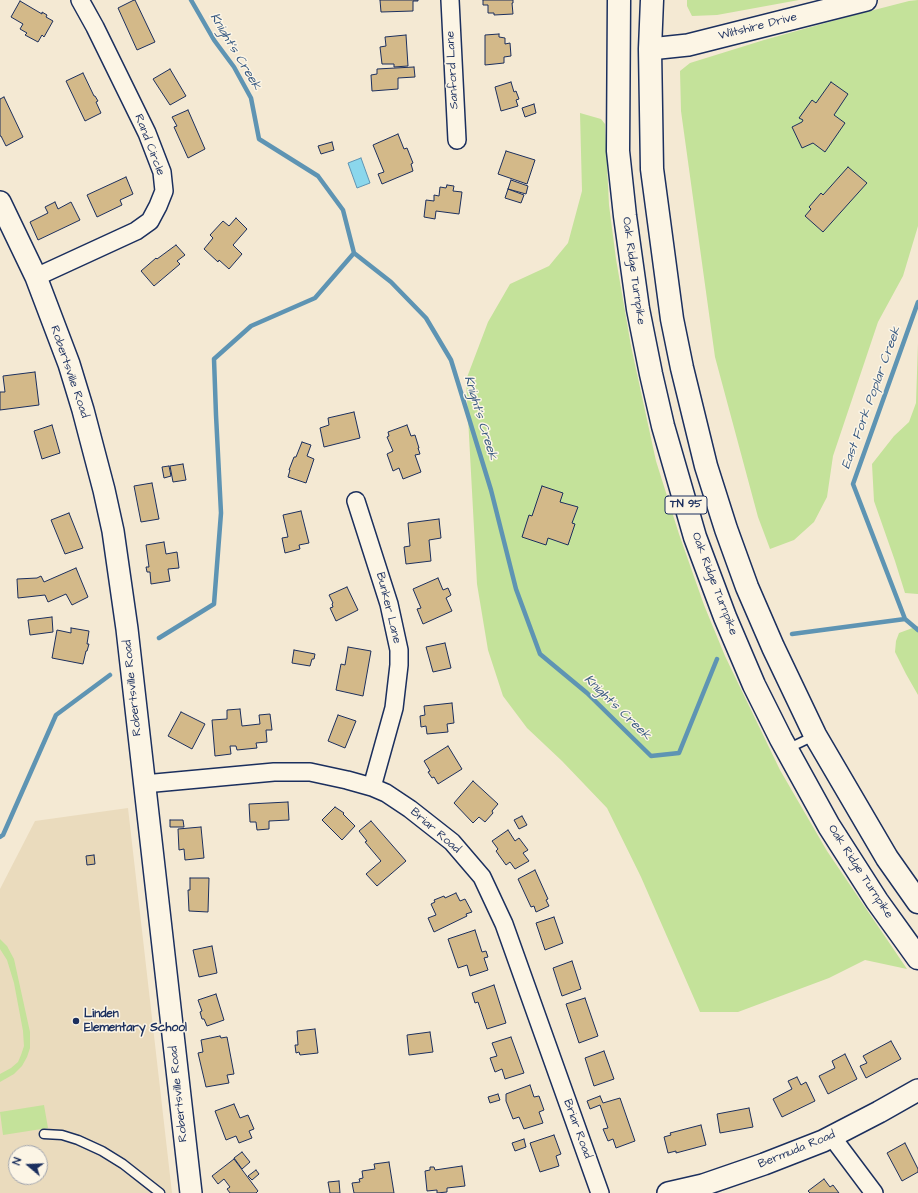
<!DOCTYPE html>
<html>
<head>
<meta charset="utf-8">
<style>
	body { margin:0 }
	#map { position:relative; width:918px; height:1193px; overflow:hidden; background:#f4e9d3; font-family:"Architects Daughter",sans-serif }
	canvas { display:block }
	.north { position:absolute; left:8px; top:1145px; width:40px; height:40px; box-sizing:border-box; background:#fcf5e5; border:1px solid #a2a6af; border-radius:50%; rotate:289deg; font-size:11px; font-weight:700; line-height:16px; text-align:center; color:#1b2f5e }
	.north::after { content:''; display:block; margin:auto; width:14px; height:18px; background:#1b2f5e; clip-path:polygon(50% 0,100% 100%,50% 72%,0 100%) }
</style>
</head>
<body>
<div id="map">
<canvas width="918" height="1193"></canvas>
<div class="north">N</div>
</div>
<script>
const ctx = document.querySelector('canvas').getContext('2d');
ctx.lineJoin = 'round';
function paint(path, color) {
  ctx.fillStyle = color;
  ctx.fill(path, 'evenodd');
}
function toPath(rows) {
  const path = new Path2D();
  for (const r of rows) {
    path.moveTo(r[0], r[1]);
    for (let i = 2; i < r.length; i += 2) path.lineTo(r[i], r[i + 1]);
  }
  return path;
}
function strokePath(path, color, width, dash) {
  ctx.strokeStyle = color;
  ctx.lineWidth = width;
  ctx.lineCap = dash ? 'butt' : 'round';
  ctx.setLineDash(dash || []);
  ctx.stroke(path);
}
function label(font, color, halo, rows, align = 'center') {
  ctx.font = font + ' "Architects Daughter",sans-serif';
  ctx.lineWidth = 3;
  ctx.setLineDash([]);
  ctx.textBaseline = 'middle';
  ctx.strokeStyle = halo;
  ctx.fillStyle = color;
  for (const [text, x, y, turn = 0] of rows) {
    ctx.save();
    ctx.translate(x, y);
    ctx.rotate((+turn || 0) * Math.PI / 180);
    ctx.textAlign = isNaN(turn) ? turn : align;
    if (halo) ctx.strokeText(text, 0, 0);
    ctx.fillText(text, 0, 0);
    ctx.restore();
  }
}
paint(toPath([
	[128,808,172,1193,0,1193,0,889,35,821],
	[16,1153,40,1153,40,1177,16,1177]
]), '#eadbbd');
paint(toPath([
	[687,0,799,0,717,15,692,16,687,6],
	[918,0,918,226,903,276,878,322,833,456,827,497,814,522,794,540,770,549,758,517,715,357,681,111,680,71,690,63,764,40,847,17,909,1],
	[580,113,601,119,605,124,609,205,616,259,631,346,656,461,679,534,704,605,725,656,780,770,827,851,907,969,865,960,829,978,738,1012,700,1012,641,877,607,808,562,761,527,728,503,696,488,650,477,584,466,380,488,322,510,284,549,266,568,243,582,191],
	[918,343,918,594,905,593,895,561,874,501,872,464,894,436,909,422,916,403],
	[918,626,918,695,906,674,895,652,896,641,899,633],
	[0,939,7,946,14,959,30,1032,30,1048,27,1057,22,1066,14,1074,0,1082,0,1074,11,1068,18,1062,21,1055,24,1046,23,1031,14,983,7,960,0,949],
	[44,1105,48,1128,3,1135,0,1112]
]), '#c4e29a');
const water = toPath([
	[361,158,370,183,357,188,348,163,361,158]
]);
paint(water, '#8bd7ec');
strokePath(water, '#5e94b3', 1);
strokePath(toPath([
	[191,0,214,40,234,67,251,98,259,139,318,176,343,210,354,253,391,282,426,318,451,360,491,490,516,589,540,654,587,693,651,756,679,753,717,659],
	[918,302,853,484,905,619,918,630],
	[792,634,905,619],
	[159,638,214,604,221,513,216,415,214,359,251,326,315,298,354,253],
	[0,837,3,835,56,715,110,675]
]), '#5e94b3', 4.5);
const building = toPath([
	[134,0,135,0,155,42,137,50,118,8,134,0],
	[380,0,418,0,418,1,413,1,413,11,381,12,380,0],
	[483,0,513,0,513,3,512,3,513,14,494,15,494,13,488,13,488,5,483,5,483,0],
	[20,1,42,14,42,12,47,15,46,17,53,21,44,37,42,35,38,42,25,35,27,33,20,29,23,24,11,17,20,1],
	[499,34,499,37,505,38,505,44,510,43,511,56,504,57,504,63,485,65,485,35,499,34],
	[406,35,408,66,394,67,394,64,382,64,380,47,386,46,385,37,406,35],
	[414,67,415,77,398,78,398,89,372,91,371,75,377,74,377,69,414,67],
	[170,69,186,96,170,105,153,79,170,69],
	[83,73,94,96,95,96,98,101,96,102,101,113,85,121,66,81,83,73],
	[511,82,514,92,516,91,519,99,516,100,518,106,501,111,495,87,511,82],
	[831,82,848,94,834,115,845,123,825,152,813,143,802,148,792,127,802,122,803,120,799,118,812,100,816,103,831,82],
	[4,97,23,137,6,146,1,136,0,136,0,99,4,97],
	[534,104,536,113,525,117,522,108,534,104],
	[188,110,205,149,188,158,174,127,177,126,172,117,188,110],
	[398,134,404,149,407,148,413,163,411,164,413,171,382,184,378,174,384,172,373,145,398,134],
	[332,142,334,150,321,154,318,146,332,142],
	[506,151,535,160,527,184,498,174,506,151],
	[848,167,867,183,823,232,805,216,811,209,809,207,821,193,823,195,848,167],
	[126,177,133,194,120,200,122,205,97,217,87,195,126,177],
	[511,180,528,186,526,194,508,189,511,180],
	[447,185,454,186,453,191,462,192,459,214,436,211,435,219,424,217,426,200,434,201,434,195,439,196,440,187,446,188,447,185],
	[508,189,524,195,521,203,505,198,508,189],
	[55,202,58,209,71,202,80,220,38,240,30,222,48,213,45,207,55,202],
	[236,218,247,229,233,245,242,254,229,269,219,260,218,262,204,249,213,238,210,235,223,221,229,226,236,218],
	[176,245,185,255,177,261,180,264,154,286,141,271,156,258,157,259,176,245],
	[35,372,39,405,0,410,0,392,5,392,3,376,35,372],
	[354,412,360,438,324,447,320,428,329,425,328,418,354,412],
	[52,425,60,453,42,459,34,431,52,425],
	[407,425,411,436,415,435,419,448,418,448,420,454,415,455,421,472,403,479,399,468,393,471,387,454,393,451,387,437,389,436,388,432,407,425],
	[302,442,311,445,307,456,314,459,306,483,288,477,290,470,289,470,294,457,296,457,302,442],
	[183,464,186,480,173,482,170,466,183,464],
	[169,466,171,476,164,478,162,467,169,466],
	[152,483,159,519,141,522,134,486,152,483],
	[542,486,563,493,560,502,578,507,572,523,575,524,568,545,548,538,546,545,522,537,529,515,532,516,542,486],
	[301,511,309,543,299,545,300,549,285,553,282,538,288,537,283,515,301,511],
	[69,513,83,548,65,554,51,520,69,513],
	[439,519,441,538,429,540,431,561,406,564,404,547,410,546,408,523,439,519],
	[164,542,166,554,177,552,179,568,168,569,170,581,151,584,150,572,147,572,146,567,149,567,146,545,164,542],
	[76,568,88,597,72,605,66,594,48,602,45,595,18,598,17,579,37,578,41,576,44,582,76,568],
	[438,578,443,590,448,588,451,595,446,598,452,611,423,624,417,609,421,608,413,589,438,578],
	[347,587,358,610,336,621,330,608,333,607,332,604,333,603,329,595,347,587],
	[52,617,53,632,30,635,28,620,52,617],
	[71,628,89,631,87,644,89,644,87,651,86,651,83,664,52,658,57,630,71,633,71,628],
	[445,643,451,668,433,672,426,647,445,643],
	[348,647,371,651,363,696,336,690,341,664,345,665,348,647],
	[294,650,315,654,314,659,312,659,310,666,292,663,294,650],
	[452,703,454,723,447,724,448,732,427,734,426,726,421,727,420,716,425,715,424,706,452,703],
	[240,709,242,726,260,724,259,715,270,714,272,730,266,730,267,742,256,743,257,748,237,750,236,746,230,746,231,754,215,756,212,720,227,719,227,710,240,709],
	[181,712,205,724,192,749,168,736,181,712],
	[338,715,356,721,345,748,328,741,338,715],
	[448,746,462,769,438,784,434,777,432,778,428,772,430,771,424,761,448,746],
	[473,781,498,804,492,811,493,813,485,822,479,817,473,823,454,803,473,781],
	[288,802,289,820,269,821,269,829,257,830,256,822,250,822,249,804,288,802],
	[335,807,344,813,343,814,355,826,342,840,322,820,335,807],
	[522,816,527,825,519,829,514,820,522,816],
	[170,820,183,820,184,827,170,827,170,820],
	[371,821,406,861,377,886,366,874,381,861,365,842,367,841,359,831,371,821],
	[201,827,204,858,185,860,184,849,179,850,178,829,201,827],
	[508,830,515,841,519,838,528,850,523,853,529,861,515,869,510,862,506,865,496,851,498,849,492,841,508,830],
	[94,855,95,864,87,865,86,856,94,855],
	[535,870,548,899,546,900,549,906,536,912,534,906,531,907,518,879,535,870],
	[190,878,209,878,208,912,189,911,188,890,190,890,190,878],
	[456,893,460,901,465,899,472,912,466,914,467,916,434,932,428,918,436,915,431,904,435,902,434,900,444,896,445,898,456,893],
	[554,917,563,943,545,950,536,923,554,917],
	[475,930,482,952,486,951,488,957,484,958,488,970,470,976,467,965,458,968,448,939,475,930],
	[212,946,217,973,199,977,193,950,212,946],
	[572,961,581,989,562,996,553,968,572,961],
	[494,985,506,1023,487,1029,478,1002,475,1003,472,993,494,985],
	[216,994,224,1020,207,1026,204,1019,202,1019,200,1012,202,1011,198,1000,216,994],
	[585,998,598,1036,579,1043,566,1004,585,998],
	[315,1029,318,1053,300,1055,299,1052,296,1053,295,1045,298,1045,297,1031,315,1029],
	[430,1032,433,1052,409,1055,407,1035,430,1032],
	[220,1036,221,1038,227,1037,234,1074,227,1075,229,1083,206,1087,198,1053,203,1052,201,1040,220,1036],
	[511,1037,524,1073,505,1079,502,1069,495,1072,490,1058,497,1056,492,1043,511,1037],
	[891,1041,901,1059,866,1078,860,1066,867,1063,863,1056,891,1041],
	[604,1051,614,1079,594,1086,585,1058,604,1051],
	[845,1054,857,1079,828,1094,819,1076,835,1068,832,1061,845,1054],
	[797,1077,801,1085,806,1082,815,1101,782,1117,773,1099,792,1089,788,1081,797,1077],
	[530,1085,534,1097,539,1096,544,1110,539,1112,543,1123,524,1129,519,1117,513,1119,506,1101,506,1094,530,1085],
	[498,1094,500,1100,490,1103,488,1097,498,1094],
	[600,1096,603,1103,620,1098,635,1141,616,1148,613,1139,608,1141,603,1129,608,1128,600,1105,590,1109,587,1101,600,1096],
	[234,1104,240,1118,248,1115,254,1129,249,1131,252,1138,239,1143,236,1136,226,1140,215,1111,234,1104],
	[749,1108,753,1127,720,1133,717,1114,749,1108],
	[701,1125,706,1145,676,1153,676,1151,668,1153,664,1137,671,1135,670,1133,701,1125],
	[554,1135,561,1154,556,1156,559,1166,540,1172,530,1143,554,1135],
	[524,1139,526,1147,515,1151,512,1143,524,1139],
	[905,1143,918,1169,918,1172,902,1181,887,1153,905,1143],
	[242,1152,250,1162,242,1169,234,1158,242,1152],
	[234,1159,258,1191,256,1193,230,1193,227,1189,230,1187,224,1179,218,1184,212,1176,234,1159],
	[389,1162,394,1193,354,1193,352,1183,360,1182,359,1179,363,1178,362,1171,375,1169,374,1164,389,1162],
	[462,1166,465,1186,447,1188,447,1192,437,1193,437,1190,427,1191,425,1171,430,1170,430,1167,434,1167,435,1170,462,1166],
	[256,1170,259,1174,252,1180,248,1176,256,1170],
	[824,1179,830,1187,833,1185,839,1193,810,1193,808,1191,824,1179],
	[339,1181,340,1193,330,1193,328,1182,339,1181]
]);
paint(building, '#d3b989');
strokePath(building, '#1b2f5e', 1);
const service = toPath([
	[787,749,814,736],
	[44,1134,62,1135,78,1140,102,1151,123,1164,160,1193]
]);
const minor = toPath([
	[450,0,457,140],
	[36,277,136,231,150,221,158,206,164,191,162,172,147,133,95,27,80,0],
	[356,501,389,604,399,650,399,665,394,708,372,787],
	[144,784,274,772,310,772,347,780,372,787,386,793,410,809,452,842,482,877,504,924,600,1193],
	[832,1137,874,1193]
]);
const tertiary = toPath([
	[650,49,688,45,866,0],
	[0,202,36,277,69,364,83,410,104,490,113,531,127,629,191,1193],
	[668,1193,703,1185,764,1164,823,1141,879,1112,918,1090]
]);
const trunk = toPath([
	[619,0,618,151,625,216,638,309,651,374,663,426,695,537,725,617,754,685,781,739,829,826,877,901,918,958],
	[652,0,650,49,652,169,672,319,682,368,706,466,726,529,747,587,773,647,815,735,887,858,918,902]
]);
strokePath(service, '#1b2f5e', 11);
strokePath(minor, '#1b2f5e', 20);
strokePath(tertiary, '#1b2f5e', 24);
strokePath(trunk, '#1b2f5e', 25);
strokePath(service, '#fcf5e5', 8);
strokePath(minor, '#fcf5e5', 17);
strokePath(tertiary, '#fcf5e5', 21);
strokePath(trunk, '#fcf5e5', 22);
for (const [x, y, r, color] of [
	[76,1021,4,"#1b2f5e"]
]) {
  const dot = new Path2D();
  dot.arc(x, y, r, 0, 2 * Math.PI);
  ctx.fillStyle = color;
  ctx.fill(dot);
  strokePath(dot, '#fcf5e5', 1.5);
}
for (const [x, y, w] of [
	[686,505,42]
]) {
  const box = new Path2D();
  box.roundRect(x - w / 2, y - 9, w, 18, 3);
  ctx.fillStyle = '#fcf5e5';
  ctx.fill(box);
  strokePath(box, '#1b2f5e', 1);
}
label('bold 11px', '#1b2f5e', null, [
	["TN 95",686,505]
]);
label('12px', '#1b2f5e', '#fcf5e5', [
	["Wiltshire Drive",758,27,-14],
	["Sanford Lane",453,70,-93],
	["Rand Circle",149,145,69],
	["Oak Ridge Turnpike",633,271,82],
	["Robertsville Road",69,372,71],
	["Oak Ridge Turnpike",714,584,69],
	["Bunker Lane",388,608,76],
	["Robertsville Road",133,688,-96],
	["Briar Road",435,831,41],
	["Oak Ridge Turnpike",860,872,57],
	["Robertsville Road",179,1094,-96],
	["Briar Road",577,1129,70],
	["Bermuda Road",797,1150,-22]
]);
label('bold 12px', '#1b2f5e', '#fcf5e5', [
	["Linden",84,1014],
	["Elementary School",84,1028]
], 'left');
label('italic 13px', '#375982', '#fcf5e5', [
	["Knight's Creek",235,52,59],
	["East Fork Poplar Creek",872,398,-70],
	["Knight's Creek",480,418,73],
	["Knight's Creek",617,708,44]
]);
</script>
</body>
</html>
